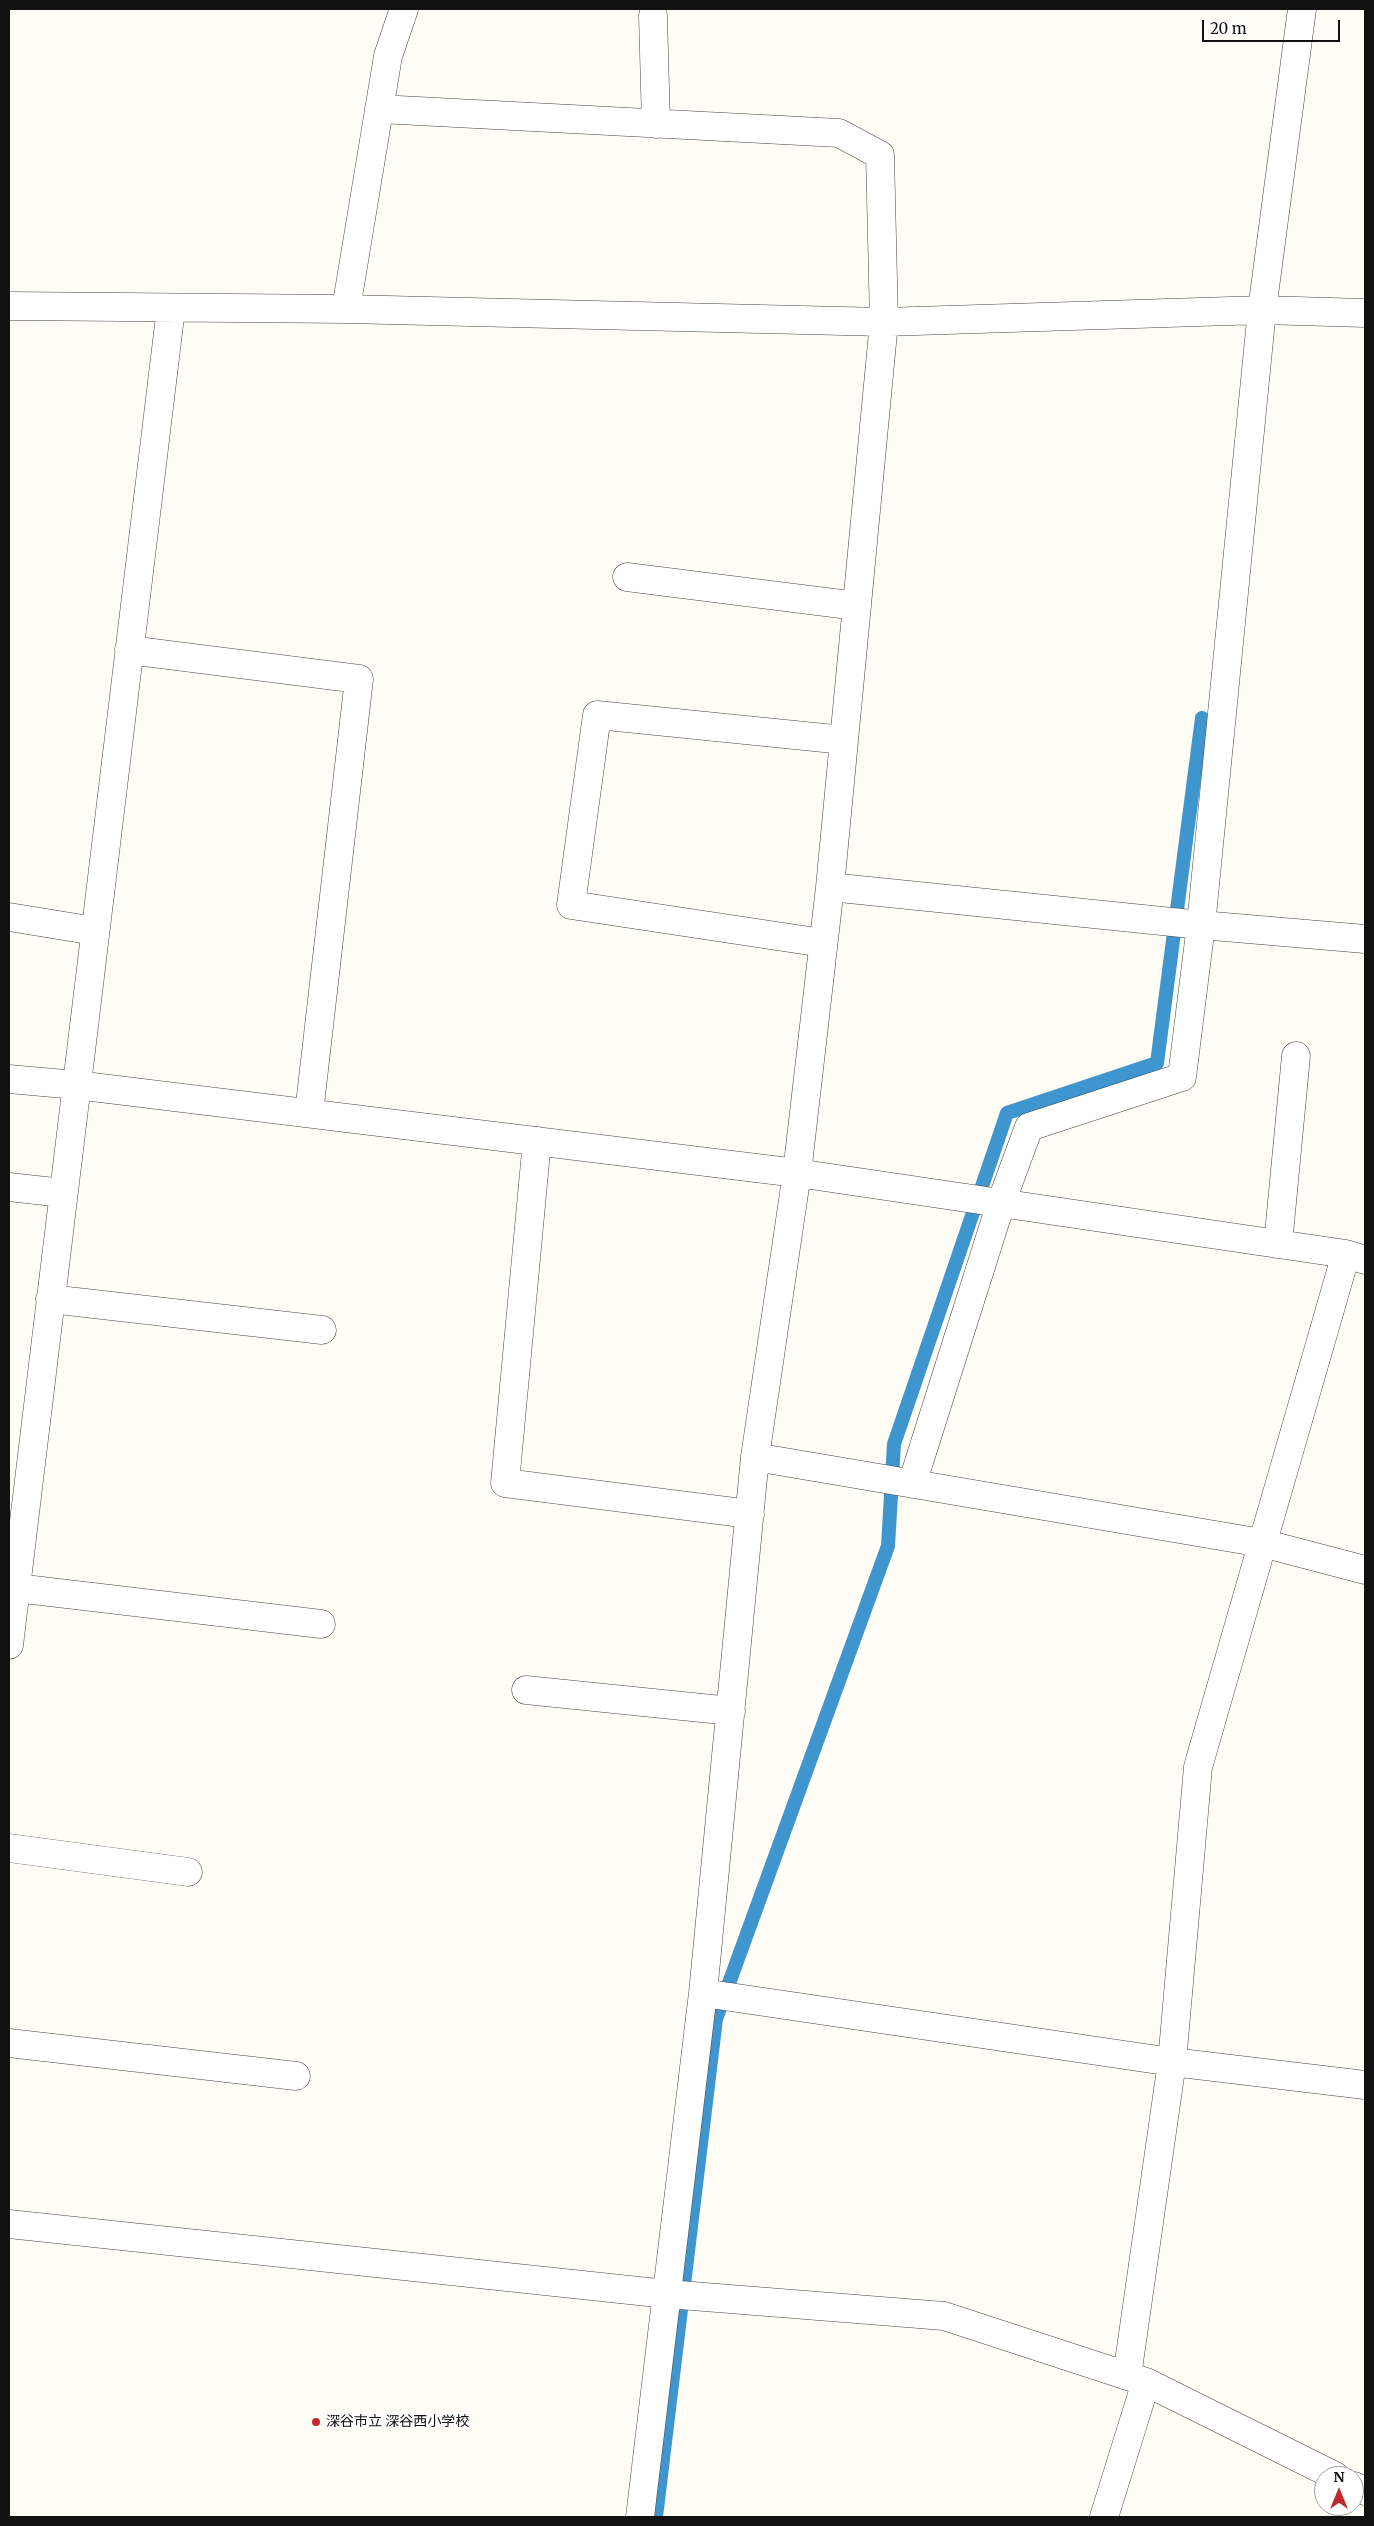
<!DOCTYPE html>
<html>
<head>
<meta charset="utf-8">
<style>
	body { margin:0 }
	#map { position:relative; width:1374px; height:2526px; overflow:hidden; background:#fffdf5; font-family:Merriweather,serif }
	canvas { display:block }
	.frame { position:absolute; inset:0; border:10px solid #111; pointer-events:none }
	.north { position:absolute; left:1314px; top:2466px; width:50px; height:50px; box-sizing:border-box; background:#fff; border:1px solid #a0a0a0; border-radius:50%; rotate:0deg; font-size:14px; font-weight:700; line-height:20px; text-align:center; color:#111 }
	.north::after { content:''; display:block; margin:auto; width:18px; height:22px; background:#c4262e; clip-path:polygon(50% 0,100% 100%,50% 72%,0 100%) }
	.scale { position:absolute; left:1202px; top:20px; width:138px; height:22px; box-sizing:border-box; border:2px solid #111; border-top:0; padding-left:6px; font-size:15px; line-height:18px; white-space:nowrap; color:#111; -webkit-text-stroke:4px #fff; paint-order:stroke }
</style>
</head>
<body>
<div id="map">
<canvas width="1374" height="2526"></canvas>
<div class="frame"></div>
<div class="north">N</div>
<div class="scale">20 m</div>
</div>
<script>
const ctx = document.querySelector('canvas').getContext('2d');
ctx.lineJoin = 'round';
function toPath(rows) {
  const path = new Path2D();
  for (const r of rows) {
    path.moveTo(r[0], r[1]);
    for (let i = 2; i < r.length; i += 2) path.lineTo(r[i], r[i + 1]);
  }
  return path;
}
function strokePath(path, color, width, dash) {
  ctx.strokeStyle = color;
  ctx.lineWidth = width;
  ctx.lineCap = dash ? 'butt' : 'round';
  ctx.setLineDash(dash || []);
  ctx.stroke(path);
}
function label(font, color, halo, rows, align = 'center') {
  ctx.font = font + ' Merriweather,"Noto Sans JP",serif';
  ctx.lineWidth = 5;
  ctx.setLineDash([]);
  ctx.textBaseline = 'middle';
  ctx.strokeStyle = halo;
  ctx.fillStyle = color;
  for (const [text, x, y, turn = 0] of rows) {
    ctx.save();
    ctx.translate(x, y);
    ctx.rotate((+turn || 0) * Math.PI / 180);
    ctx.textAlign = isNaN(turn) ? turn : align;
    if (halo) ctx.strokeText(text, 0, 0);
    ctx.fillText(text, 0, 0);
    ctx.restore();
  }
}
strokePath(toPath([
	[656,2517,716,2019,888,1546,894,1444,1007,1113,1157,1063,1202,718]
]), '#3f96cf', 14);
const minor = toPath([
	[653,16,656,124],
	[379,109,839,133,880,155,884,322,830,887,797,1173,755,1457,703,1993,640,2517],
	[9,306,346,309,884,322,1262,310,1365,313],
	[346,309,388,56,404,9],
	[627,577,857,606],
	[129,650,359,679,309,1113],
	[830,887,1201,925,1365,939],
	[9,917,95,931],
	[823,943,571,905,597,715,844,740],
	[9,1079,76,1085,797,1173,1346,1254,1365,1260],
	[537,1141,505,1483,750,1514],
	[9,1187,63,1193],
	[1278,1244,1296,1056],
	[50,1299,322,1330],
	[755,1457,1262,1543,1365,1570],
	[912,1484,1001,1203,1029,1127,1182,1077,1201,925,1262,310,1302,9],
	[16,1588,321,1624],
	[9,1645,171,308],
	[526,1690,731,1711],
	[9,1848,188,1872],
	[703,1993,1172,2062,1365,2085],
	[9,2043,296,2076],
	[9,2224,667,2294,944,2316,1146,2382,1335,2476],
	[1127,2376,1172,2062,1198,1767,1346,1254],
	[1354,2486,1365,2491],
	[1104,2517,1146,2382]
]);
strokePath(minor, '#444', 29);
strokePath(minor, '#fff', 28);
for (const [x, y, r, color] of [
	[316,2422,5,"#c4262e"]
]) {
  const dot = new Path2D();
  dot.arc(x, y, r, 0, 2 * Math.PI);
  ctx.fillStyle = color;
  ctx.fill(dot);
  strokePath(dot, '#fff', 2);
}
label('14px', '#111', '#fff', [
	["深谷市立 深谷西小学校",326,2422]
], 'left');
</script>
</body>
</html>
